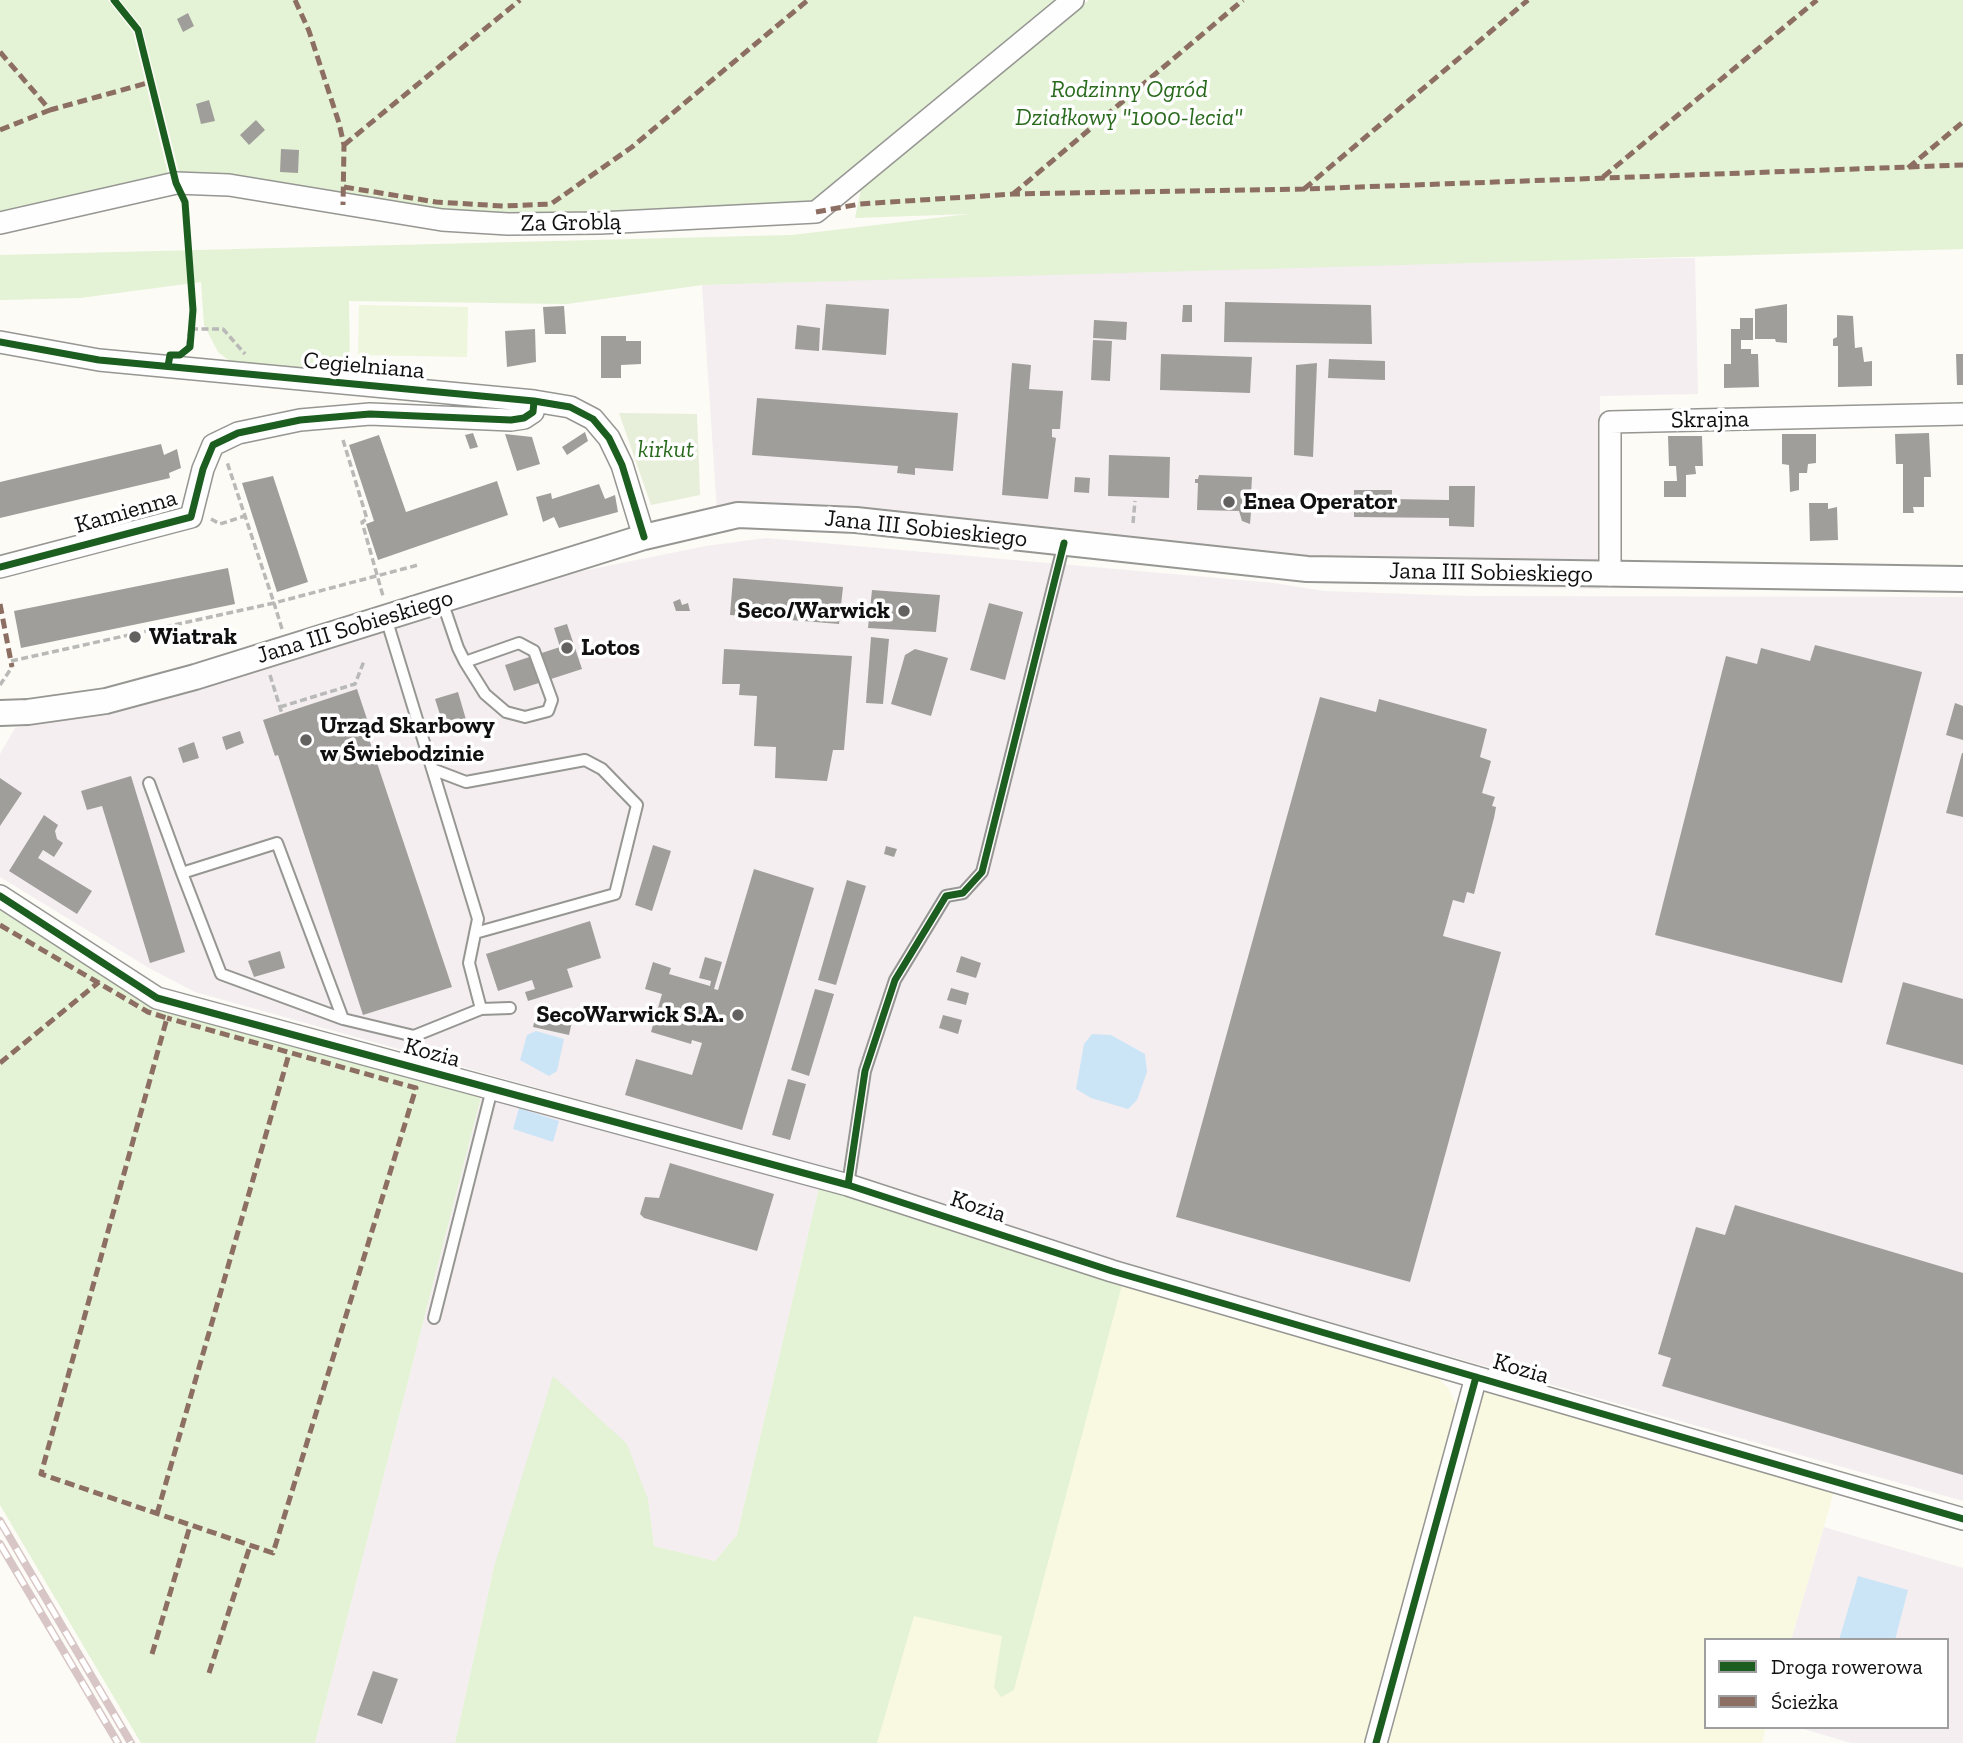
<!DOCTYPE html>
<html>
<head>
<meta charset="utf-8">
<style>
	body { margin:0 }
	#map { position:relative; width:1963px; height:1743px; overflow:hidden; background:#fcfbf5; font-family:"Zilla Slab",serif }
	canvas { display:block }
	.legend { position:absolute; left:1704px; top:1638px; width:245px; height:91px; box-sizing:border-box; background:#fff; border:2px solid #9f9f9f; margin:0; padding:9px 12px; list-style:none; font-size:21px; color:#101010 }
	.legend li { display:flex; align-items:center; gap:14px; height:35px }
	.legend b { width:35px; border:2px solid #9f9f9f }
</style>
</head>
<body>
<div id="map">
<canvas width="1963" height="1743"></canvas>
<ul class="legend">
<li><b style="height:9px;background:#1b5e20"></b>Droga rowerowa</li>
<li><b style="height:9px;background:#8d6e63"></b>Ścieżka</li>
</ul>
</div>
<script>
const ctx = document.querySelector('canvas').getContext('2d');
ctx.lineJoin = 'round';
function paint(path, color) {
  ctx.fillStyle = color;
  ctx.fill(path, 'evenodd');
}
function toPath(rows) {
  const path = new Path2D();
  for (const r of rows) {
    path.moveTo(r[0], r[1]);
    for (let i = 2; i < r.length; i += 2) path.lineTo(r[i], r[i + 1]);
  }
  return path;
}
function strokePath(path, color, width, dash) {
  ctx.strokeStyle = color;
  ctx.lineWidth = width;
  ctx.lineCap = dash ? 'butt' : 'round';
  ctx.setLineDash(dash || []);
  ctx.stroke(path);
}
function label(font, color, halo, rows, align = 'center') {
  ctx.font = font + ' "Zilla Slab",serif';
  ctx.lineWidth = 7;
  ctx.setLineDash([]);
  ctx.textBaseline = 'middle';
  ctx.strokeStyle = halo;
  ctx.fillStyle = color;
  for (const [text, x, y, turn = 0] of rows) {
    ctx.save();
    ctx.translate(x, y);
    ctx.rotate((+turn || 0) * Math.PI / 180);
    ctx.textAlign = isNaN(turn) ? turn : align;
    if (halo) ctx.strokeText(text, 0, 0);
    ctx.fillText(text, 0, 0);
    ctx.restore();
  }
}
paint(toPath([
	[1695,258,1698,394,1600,396,1600,589,1315,583,1076,543,717,511,702,285,1442,262],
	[766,538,1274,583,1324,591,1467,596,1963,597,1963,1501,1127,1265,748,1147,195,992,149,968,0,877,0,754,15,728,99,712,248,672,582,571,706,546],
	[481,1097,819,1188,737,1535,715,1561,654,1546,648,1499,494,1567,455,1743,315,1743],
	[1824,1527,1963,1568,1963,1743,1851,1743,1797,1727,1947,1727,1947,1640,1791,1640]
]), '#f4eef1');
paint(toPath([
	[1122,1285,1433,1373,1449,1389,1459,1411,1366,1743,877,1743,913,1615,1003,1636,994,1687,1014,1690],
	[1482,1390,1834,1492,1791,1640,1706,1640,1706,1727,1766,1727,1762,1743,1385,1743]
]), '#f9f8e1');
paint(toPath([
	[0,0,108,0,133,32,169,178,0,216],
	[120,0,1055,0,813,201,712,211,504,213,435,210,180,176,142,27],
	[1089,0,1963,0,1963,249,702,285,567,304,349,301,350,373,236,366,218,352,204,325,201,282,80,298,0,300,0,255,792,235,969,214,855,218,861,189],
	[0,905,159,1004,481,1097,315,1743,141,1743,0,1505],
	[819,1188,1119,1278,1122,1285,1014,1690,1001,1697,994,1687,1002,1636,914,1616,877,1743,455,1743,494,1567,553,1376,627,1444,648,1499,654,1546,715,1561,737,1535]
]), '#e4f2d5');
paint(toPath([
	[619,413,697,414,700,495,651,505]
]), '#e7eed9');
paint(toPath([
	[359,305,468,307,467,357,358,355]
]), '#eef6de');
paint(toPath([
	[536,1031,564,1039,557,1071,549,1076,520,1060,527,1035],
	[1092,1034,1111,1035,1145,1054,1147,1072,1137,1100,1128,1109,1091,1098,1076,1089,1084,1044],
	[519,1108,559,1121,553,1142,513,1129],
	[1858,1576,1908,1590,1895,1640,1839,1640]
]), '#cbe5f7');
paint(toPath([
	[188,13,194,26,183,32,177,19],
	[209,100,215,121,201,124,196,104],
	[256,120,265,130,249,145,240,135],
	[281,149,299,150,298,173,280,172],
	[1225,302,1371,305,1372,344,1224,342],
	[826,304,889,309,886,355,822,350],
	[1787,304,1787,343,1776,342,1775,339,1755,339,1755,309],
	[1183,305,1192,305,1192,322,1182,322],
	[564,306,566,334,545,334,543,307],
	[1837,315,1853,316,1855,348,1862,347,1864,362,1872,361,1872,386,1838,387,1838,346,1833,346,1833,339,1837,337],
	[1740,318,1753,318,1753,340,1741,340,1741,349,1751,349,1751,354,1758,354,1759,387,1724,388,1724,364,1731,364,1731,329,1740,329],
	[1094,320,1127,322,1126,340,1093,338],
	[797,325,820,328,819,351,795,349],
	[535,329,536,362,507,367,505,331],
	[601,336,626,336,626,341,641,341,641,364,621,365,621,378,601,378],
	[1093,340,1112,341,1110,381,1091,380],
	[1161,354,1252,357,1250,393,1160,390],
	[1956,354,1963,354,1963,385,1957,385],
	[1329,359,1385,361,1385,380,1328,378],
	[1012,363,1031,365,1029,389,1063,391,1060,429,1052,429,1052,437,1056,438,1048,499,1002,495],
	[1317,363,1313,457,1294,455,1296,365],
	[757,398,958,413,953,471,915,468,915,475,897,473,898,466,752,455],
	[585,432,588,441,567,455,562,447],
	[473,433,478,447,470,449,465,435],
	[1929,433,1931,477,1924,477,1924,507,1913,507,1914,513,1903,513,1903,464,1896,464,1895,434],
	[505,434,532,437,540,464,517,471],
	[1782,434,1816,434,1816,463,1808,464,1807,473,1799,473,1799,490,1790,492,1789,465,1782,464],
	[379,435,406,512,497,481,508,515,378,560,366,524,374,521,349,445],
	[1668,436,1702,436,1703,466,1695,466,1696,474,1686,475,1686,497,1664,497,1664,481,1677,481,1676,466,1669,466],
	[161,444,164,455,177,449,181,468,169,473,170,478,0,518,0,482],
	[1109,455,1170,457,1169,498,1108,496],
	[1199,475,1252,477,1251,495,1261,495,1260,512,1251,512,1250,524,1242,521,1239,511,1197,510,1198,483,1195,483,1195,479,1198,479],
	[273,476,308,582,277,592,242,483],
	[1075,477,1090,478,1089,493,1074,492],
	[599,484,605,499,615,495,618,512,559,528,554,517,543,522,536,497,551,493,552,499],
	[1449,486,1475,486,1474,527,1449,526,1449,518,1354,517,1354,490,1392,490,1392,499,1449,500],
	[1809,503,1828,503,1828,509,1837,507,1838,540,1810,541],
	[228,568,235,604,21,648,14,611],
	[733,578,843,587,839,624,730,615],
	[872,590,940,595,936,632,868,628],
	[680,599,682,605,688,603,690,611,676,611,673,602],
	[989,603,1023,612,1005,680,970,670],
	[567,624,582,669,514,691,505,665,560,647,554,628],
	[871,637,889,639,883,704,866,703],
	[1815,645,1922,672,1842,983,1655,935,1726,656,1757,664,1761,648,1810,661],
	[724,649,852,656,844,750,833,750,827,781,775,778,776,747,754,746,757,696,739,695,740,684,722,684],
	[915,649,948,658,931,716,891,704,905,655],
	[357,689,369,725,365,727,452,987,363,1015,278,755,275,756,263,720],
	[458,692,467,723,445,730,435,699],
	[1320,697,1376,712,1379,699,1487,729,1480,757,1491,761,1482,793,1495,797,1492,806,1496,807,1494,818,1474,894,1467,892,1464,903,1453,900,1443,936,1501,952,1410,1282,1176,1217],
	[1955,703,1963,706,1963,740,1946,735],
	[240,731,244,743,226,750,222,737],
	[194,742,199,758,183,763,178,748],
	[1962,753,1963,753,1963,817,1946,813],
	[131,776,185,952,150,963,102,806,87,810,81,791],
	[0,778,22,793,0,826],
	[44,815,58,825,55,831,57,839,63,843,54,857,43,850,38,858,92,891,77,914,9,871],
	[653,845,671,851,652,911,635,905],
	[886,846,897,849,894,857,884,854],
	[754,869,814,888,742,1130,625,1095,636,1059,692,1075,702,1043,692,1040,691,1044,651,1032,662,994,645,989,653,962,671,968,669,974,710,986,711,981,699,978,705,957,722,962,714,989,718,990],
	[847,880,866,886,836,985,818,980],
	[590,921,601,958,567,969,573,987,528,1001,525,992,535,989,532,980,498,991,486,954],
	[280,951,285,968,254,977,248,961],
	[961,956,981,963,976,978,956,972],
	[1903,982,1963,999,1963,1065,1886,1044],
	[951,988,969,993,966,1005,947,1000],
	[815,989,834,994,809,1076,791,1070],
	[537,1009,573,1017,569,1035,533,1027],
	[943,1015,962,1020,958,1034,939,1028],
	[788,1079,806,1084,790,1140,772,1135],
	[670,1163,774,1194,757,1251,644,1218,640,1214,645,1197,659,1198],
	[1735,1205,1963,1273,1963,1475,1662,1386,1671,1358,1658,1354,1696,1227,1725,1235],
	[373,1671,398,1679,382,1724,357,1715]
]), '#a09e9a');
const service = toPath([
	[442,601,458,648,465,662,485,694,506,712,525,717,548,711,552,700,534,651,519,643,465,662],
	[432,769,466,782,585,760,602,769,637,805,615,894,475,933],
	[149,783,182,873],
	[481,1009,510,1008],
	[343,1019,221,974,182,873,277,843,343,1019,414,1036,481,1009,469,963,478,919,386,618],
	[848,1185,865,1071,895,980,946,896,963,893,982,872,1064,543],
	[434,1318,492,1089]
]);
const minor = toPath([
	[0,223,176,183,229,185,442,220,508,224,600,223,816,212,1073,0],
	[0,342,99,360,534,401,570,407,593,419,609,438,622,465,644,537],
	[0,567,191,517,203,469,213,445,238,433,300,420,370,414,511,420,524,418,533,412,534,401],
	[1610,575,1610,422,1963,414],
	[0,896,157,998,848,1185,1112,1271,1963,1519],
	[1376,1743,1476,1377]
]);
const tertiary = toPath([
	[0,713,28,712,106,701,195,677,644,537,738,515,856,520,1307,569,1963,579]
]);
strokePath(service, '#969693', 14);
strokePath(minor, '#969693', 24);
strokePath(tertiary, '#969693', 28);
strokePath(toPath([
	[114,0,138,30,172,164],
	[185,204,193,310,187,349],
	[191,329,223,329,245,354],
	[343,440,367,519,362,522,383,596],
	[211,519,220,524,245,516],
	[1133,523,1135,501],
	[282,629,274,603,418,565],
	[11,661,274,603,227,462],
	[270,675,282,714],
	[0,685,12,667],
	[280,707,355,684,364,661]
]), '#b9b9b8', 3.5, [7, 3.5]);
strokePath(service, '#fffefe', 10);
strokePath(minor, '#fffefe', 21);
strokePath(tertiary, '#fffefe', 24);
const rail = toPath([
	[0,1521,131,1743],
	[0,1544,118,1743]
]);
strokePath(rail, '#d8c5c5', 8);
strokePath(rail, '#fff', 5, [16]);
strokePath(toPath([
	[295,0,309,31,339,123,344,145,343,205],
	[0,52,50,110,151,82],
	[0,130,50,110],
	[344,145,520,0],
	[1908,168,1963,122],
	[1603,177,1817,0],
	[344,187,436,202,503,206,551,204,632,147,808,0],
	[1304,189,1528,0],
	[1013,194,1243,0],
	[816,212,860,204,1013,194,1304,189,1963,165],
	[0,604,12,667],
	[0,925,148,1012,167,1018,41,1474,273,1553,416,1088,167,1018],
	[0,1063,99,982],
	[157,1514,289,1054],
	[152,1654,190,1526],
	[209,1673,250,1546]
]), '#8d6e63', 5, [10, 5]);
strokePath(toPath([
	[114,0,138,30,176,183,185,202,193,310,190,347,180,355,170,355,168,366],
	[0,342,99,360,534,401,570,407,593,419,609,438,622,465,644,537],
	[0,567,191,517,203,469,213,445,238,433,300,420,370,414,511,420,524,418,533,412,534,401],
	[0,896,157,998,848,1185,1112,1271,1963,1519],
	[848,1185,865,1071,895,980,946,896,963,893,982,872,1064,543],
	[1376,1743,1476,1377]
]), '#1b5e20', 7);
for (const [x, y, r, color] of [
	[1229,502,7,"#636260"],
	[904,611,7,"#636260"],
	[135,637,7,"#636260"],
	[567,648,7,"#636260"],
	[306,740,7,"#636260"],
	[738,1015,7,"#636260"]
]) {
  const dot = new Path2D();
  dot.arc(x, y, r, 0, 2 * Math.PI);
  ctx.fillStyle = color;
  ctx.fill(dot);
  strokePath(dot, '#fff', 2.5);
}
label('italic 24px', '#296a1d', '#fff', [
	["Rodzinny Ogród",1129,90],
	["Działkowy \"1000-lecia\"",1129,118],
	["kirkut",666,450]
]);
label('24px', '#101010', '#fff', [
	["Za Groblą",571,223,-1],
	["Cegielniana",364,366,5],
	["Skrajna",1710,420,-1],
	["Kamienna",126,512,-16],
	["Jana III Sobieskiego",926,529,6],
	["Jana III Sobieskiego",1491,573,1],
	["Jana III Sobieskiego",355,627,-17],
	["Kozia",432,1053,15],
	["Kozia",978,1207,18],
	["Kozia",1521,1369,16]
]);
label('bold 24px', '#101010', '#fff', [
	["Enea Operator",1243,502],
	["Seco/Warwick",890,611,"right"],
	["Wiatrak",149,637],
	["Lotos",581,648],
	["Urząd Skarbowy",320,726],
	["w Świebodzinie",320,754],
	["SecoWarwick S.A.",724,1015,"right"]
], 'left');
</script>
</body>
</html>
